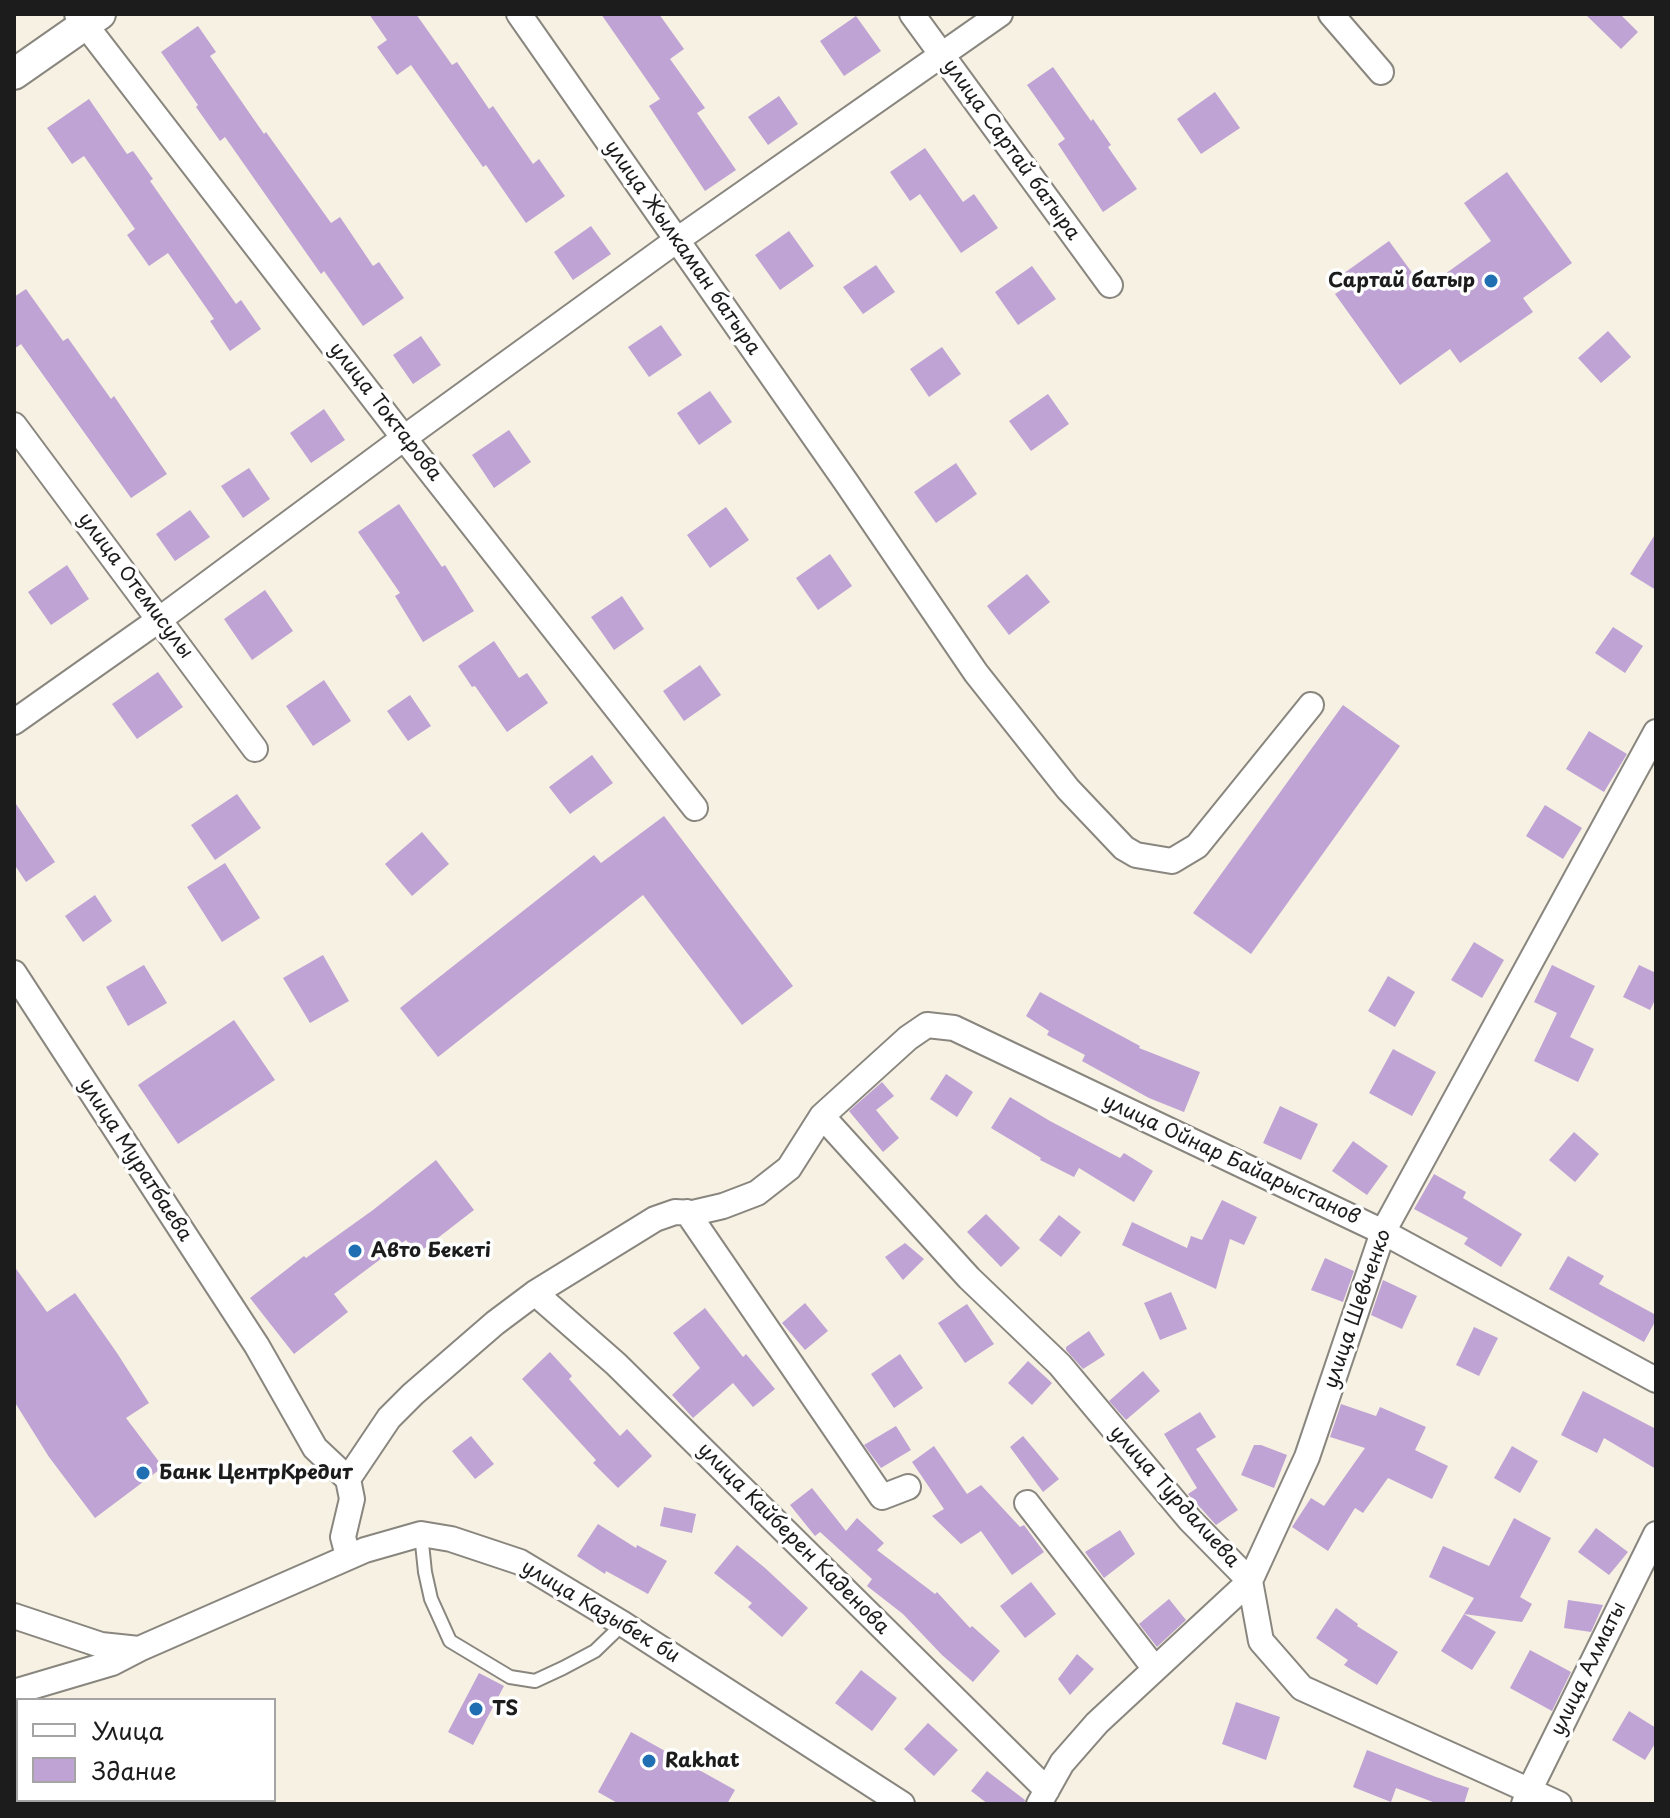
<!DOCTYPE html>
<html>
<head>
<meta charset="utf-8">
<style>
	body { margin:0 }
	#map { position:relative; width:1670px; height:1818px; overflow:hidden; background:#f6f1e2; font-family:"Playpen Sans",sans-serif }
	canvas { display:block }
	.frame { position:absolute; inset:0; border:16px solid #1c1c1c; pointer-events:none }
	.legend { position:absolute; left:16px; top:1698px; width:260px; height:104px; box-sizing:border-box; background:#fff; border:2px solid #a4a4a4; margin:0; padding:10px 14px; list-style:none; font-size:24px; color:#1c1c1c }
	.legend li { display:flex; align-items:center; gap:16px; height:40px }
	.legend b { width:40px; border:2px solid #a4a4a4 }
</style>
</head>
<body>
<div id="map">
<canvas width="1670" height="1818"></canvas>
<div class="frame"></div>
<ul class="legend">
<li><b style="height:10px;background:#fff"></b>Улица</li>
<li><b style="height:22px;background:#bfa3d4"></b>Здание</li>
</ul>
</div>
<script>
const ctx = document.querySelector('canvas').getContext('2d');
ctx.lineJoin = 'round';
function paint(path, color) {
  ctx.fillStyle = color;
  ctx.fill(path, 'evenodd');
}
function toPath(rows) {
  const path = new Path2D();
  for (const r of rows) {
    path.moveTo(r[0], r[1]);
    for (let i = 2; i < r.length; i += 2) path.lineTo(r[i], r[i + 1]);
  }
  return path;
}
function strokePath(path, color, width, dash) {
  ctx.strokeStyle = color;
  ctx.lineWidth = width;
  ctx.lineCap = dash ? 'butt' : 'round';
  ctx.setLineDash(dash || []);
  ctx.stroke(path);
}
function label(font, color, halo, rows, align = 'center') {
  ctx.font = font + ' "Playpen Sans",sans-serif';
  ctx.lineWidth = 7;
  ctx.setLineDash([]);
  ctx.textBaseline = 'middle';
  ctx.strokeStyle = halo;
  ctx.fillStyle = color;
  for (const [text, x, y, turn = 0] of rows) {
    ctx.save();
    ctx.translate(x, y);
    ctx.rotate((+turn || 0) * Math.PI / 180);
    ctx.textAlign = isNaN(turn) ? turn : align;
    if (halo) ctx.strokeText(text, 0, 0);
    ctx.fillText(text, 0, 0);
    ctx.restore();
  }
}
paint(toPath([
	[369,14,416,14,452,65,457,62,489,109,493,106,533,164,539,159,565,196,526,223,486,165,483,167,411,65,397,75,377,47,387,40],
	[601,14,659,14,684,49,670,59,705,108,697,113,736,170,705,191,649,106,660,99],
	[1585,14,1620,14,1638,32,1621,49],
	[856,16,881,51,844,76,820,41],
	[198,26,216,52,210,56,264,134,266,132,331,223,340,217,373,266,379,262,404,298,363,326,324,271,321,274,225,137,220,141,196,107,198,105,161,52],
	[1053,67,1091,121,1093,119,1111,145,1108,147,1137,189,1103,212,1058,144,1065,139,1027,85],
	[1215,92,1240,128,1201,154,1177,119],
	[779,96,798,124,768,145,748,117],
	[89,99,127,154,133,151,153,179,150,181,236,304,241,300,261,329,230,351,210,321,214,319,168,253,149,266,127,235,135,229,84,156,72,164,47,128],
	[925,148,963,202,974,194,998,228,961,253,920,194,910,201,890,172],
	[1507,172,1572,263,1523,298,1533,312,1460,363,1450,349,1400,385,1335,294,1347,286,1340,276,1389,241,1424,289,1491,241,1464,203],
	[591,226,611,254,573,280,554,252],
	[789,231,814,266,780,290,755,255],
	[876,265,895,292,863,314,843,287],
	[1032,266,1056,299,1018,325,995,292],
	[26,289,63,341,68,338,111,399,114,396,167,474,131,498,21,344,14,349,14,297],
	[661,325,682,355,649,377,628,347],
	[1608,331,1631,357,1601,383,1578,358],
	[421,336,441,365,413,384,393,355],
	[942,347,961,374,929,397,910,369],
	[710,391,732,422,699,445,677,413],
	[1048,394,1069,424,1031,451,1009,421],
	[324,409,345,440,311,463,290,433],
	[509,430,531,462,494,488,472,455],
	[956,463,977,494,936,523,914,492],
	[249,468,270,499,243,518,221,486],
	[399,504,442,567,445,565,474,611,423,642,395,596,400,593,358,532],
	[726,507,749,540,710,568,687,535],
	[190,510,210,537,175,561,156,534],
	[1656,533,1656,590,1630,574],
	[830,554,852,586,818,610,796,578],
	[67,565,89,599,51,625,28,592],
	[1027,574,1050,602,1009,635,987,606],
	[265,590,293,631,252,660,224,619],
	[622,596,644,629,614,650,591,617],
	[1613,627,1643,646,1625,673,1595,653],
	[494,641,519,678,527,673,548,703,507,732,475,686,472,687,458,666],
	[700,665,721,695,684,721,663,691],
	[158,672,183,707,137,739,112,704],
	[324,680,351,721,313,746,286,706],
	[410,695,431,726,408,741,387,711],
	[1343,705,1400,746,1251,954,1193,913],
	[1589,731,1627,754,1604,792,1566,769],
	[592,755,613,783,570,814,549,787],
	[237,794,261,828,215,860,191,825],
	[14,801,55,862,26,882,14,864],
	[1545,805,1582,828,1563,859,1526,836],
	[664,816,793,986,742,1025,643,895,438,1057,400,1008,594,855,601,863],
	[422,832,449,864,412,896,385,864],
	[225,863,260,918,222,942,187,887],
	[95,895,112,921,83,942,65,916],
	[1474,942,1504,960,1482,998,1451,980],
	[323,955,349,1001,310,1023,283,978],
	[144,965,167,1003,128,1026,106,987],
	[1552,965,1595,986,1570,1037,1594,1049,1578,1082,1534,1061,1557,1013,1534,1002],
	[1639,965,1656,973,1656,998,1650,1010,1623,997],
	[1388,976,1415,992,1395,1027,1368,1011],
	[1040,992,1140,1046,1139,1048,1200,1072,1184,1112,1149,1098,1082,1061,1085,1055,1047,1035,1049,1031,1026,1016],
	[234,1020,275,1080,178,1144,138,1085],
	[1393,1049,1436,1072,1412,1116,1369,1093],
	[946,1074,973,1092,957,1117,930,1099],
	[882,1082,894,1096,876,1110,899,1138,883,1152,849,1111],
	[1010,1097,1050,1121,1120,1158,1124,1153,1153,1171,1134,1202,1079,1168,1074,1177,1040,1160,1041,1158,991,1128],
	[1280,1106,1318,1124,1301,1160,1263,1143],
	[1574,1132,1599,1154,1575,1182,1549,1160],
	[1353,1141,1388,1166,1367,1195,1332,1171],
	[436,1160,474,1210,417,1254,406,1240,334,1294,348,1312,294,1354,250,1298,304,1256,306,1258,373,1210],
	[1434,1174,1466,1192,1463,1198,1522,1234,1501,1267,1464,1244,1468,1238,1414,1209],
	[1222,1200,1257,1217,1244,1245,1230,1239,1216,1289,1122,1245,1132,1222,1187,1248,1191,1236,1202,1240],
	[986,1214,1020,1248,1001,1267,967,1232],
	[1059,1215,1081,1232,1061,1257,1039,1240],
	[905,1243,924,1259,903,1280,885,1257],
	[1568,1256,1604,1276,1599,1284,1656,1315,1656,1320,1644,1342,1549,1289],
	[1325,1258,1354,1271,1343,1302,1311,1290],
	[14,1266,47,1312,75,1293,117,1353,149,1403,126,1418,163,1467,95,1518,49,1457,14,1401],
	[1383,1280,1417,1296,1402,1329,1371,1315],
	[1171,1292,1187,1329,1160,1340,1144,1303],
	[805,1303,828,1331,805,1350,782,1323],
	[967,1304,994,1344,965,1363,938,1323],
	[705,1308,743,1357,746,1354,775,1389,753,1407,733,1383,693,1418,672,1395,700,1368,673,1333],
	[1474,1327,1498,1338,1479,1376,1456,1365],
	[1089,1331,1105,1355,1083,1369,1066,1350,1066,1347],
	[550,1352,572,1376,569,1379,620,1436,627,1429,652,1456,618,1488,593,1463,596,1460,522,1379],
	[900,1354,923,1388,894,1408,871,1374],
	[1028,1361,1052,1383,1032,1405,1008,1383],
	[1143,1371,1160,1391,1126,1420,1109,1401],
	[1583,1391,1656,1429,1656,1469,1604,1438,1597,1453,1561,1435],
	[1341,1404,1376,1416,1380,1407,1426,1427,1415,1450,1448,1466,1432,1499,1388,1478,1363,1513,1355,1508,1328,1551,1292,1527,1311,1498,1324,1506,1365,1448,1330,1437],
	[1200,1412,1216,1437,1196,1449,1238,1510,1216,1525,1188,1494,1197,1488,1164,1434],
	[896,1426,911,1450,881,1468,864,1445],
	[471,1436,494,1464,475,1479,452,1451],
	[1023,1436,1059,1479,1043,1492,1010,1447],
	[1254,1445,1261,1445,1287,1455,1274,1488,1241,1475],
	[934,1446,967,1494,981,1485,1020,1527,1024,1525,1044,1552,1012,1575,981,1531,961,1544,932,1516,944,1509,912,1462],
	[1512,1446,1538,1461,1520,1493,1494,1478],
	[812,1488,846,1531,857,1518,884,1543,877,1550,935,1594,937,1592,970,1628,972,1626,1000,1651,973,1682,942,1655,903,1614,867,1586,872,1579,820,1532,815,1536,790,1505],
	[664,1507,696,1514,692,1533,660,1526],
	[1514,1518,1551,1538,1520,1597,1532,1604,1522,1622,1464,1614,1474,1598,1429,1577,1443,1546,1489,1566],
	[598,1524,636,1548,637,1545,667,1561,648,1594,606,1571,605,1574,577,1556],
	[1596,1528,1628,1552,1609,1575,1578,1552],
	[1120,1530,1135,1554,1104,1578,1085,1552],
	[737,1545,765,1568,808,1608,782,1637,748,1607,752,1603,714,1573],
	[1031,1582,1056,1614,1025,1638,1000,1606],
	[1169,1599,1186,1620,1157,1647,1139,1624],
	[1568,1600,1603,1605,1591,1632,1564,1628],
	[1336,1608,1358,1624,1357,1626,1398,1652,1377,1685,1344,1665,1348,1660,1316,1638],
	[1464,1614,1496,1632,1472,1670,1441,1651],
	[1530,1650,1571,1672,1552,1711,1510,1688],
	[1077,1654,1094,1669,1070,1695,1058,1679],
	[861,1670,897,1698,872,1731,835,1703],
	[479,1673,504,1686,473,1745,448,1732],
	[1236,1702,1280,1717,1266,1760,1222,1744],
	[1629,1711,1656,1728,1656,1742,1645,1760,1612,1740],
	[928,1723,958,1750,934,1776,904,1749],
	[631,1732,735,1790,727,1804,619,1804,598,1792],
	[1367,1750,1436,1777,1469,1788,1464,1804,1438,1804,1396,1788,1391,1802,1353,1787],
	[987,1771,1025,1800,1024,1804,988,1804,971,1791]
]), '#bfa3d4');
const service = toPath([
	[421,1534,425,1572,431,1599,450,1641,510,1677,535,1681,563,1668,595,1651,623,1624]
]);
const minor = toPath([
	[77,14,404,438,695,808],
	[519,14,846,482,976,673,1068,789,1124,848,1136,855,1172,861,1197,846,1311,705],
	[912,14,1110,285],
	[1331,14,1381,72],
	[14,425,255,749],
	[14,722,160,619,404,438,677,240,1000,14],
	[14,973,257,1346,315,1448,348,1479,389,1418,413,1394,495,1323,535,1293,655,1219,675,1212,693,1213,723,1206,757,1193,789,1168,822,1116,908,1038,927,1025,954,1028,1383,1232,1656,1380],
	[822,1116,969,1278,1060,1365,1190,1520,1250,1581,1261,1641,1302,1688,1559,1804],
	[687,1212,882,1497,908,1487],
	[535,1293,616,1364,1047,1790],
	[1027,1503,1155,1669],
	[348,1556,343,1537,352,1499,348,1479],
	[14,1616,101,1645,139,1649,365,1550,421,1534,451,1539,520,1562,623,1624,902,1804],
	[14,1692,112,1663,139,1649],
	[1039,1804,1062,1763,1097,1723,1250,1581,1307,1457,1383,1232,1656,732],
	[1524,1804,1529,1791,1656,1534]
]);
const tertiary = toPath([
	[14,74,100,14]
]);
strokePath(service, '#89867f', 16);
strokePath(minor, '#89867f', 28);
strokePath(tertiary, '#89867f', 34);
strokePath(service, '#fff', 12);
strokePath(minor, '#fff', 24);
strokePath(tertiary, '#fff', 30);
for (const [x, y, r, color] of [
	[1491,281,8,"#1f6fb2"],
	[355,1251,8,"#1f6fb2"],
	[143,1473,8,"#1f6fb2"],
	[476,1709,8,"#1f6fb2"],
	[649,1761,8,"#1f6fb2"]
]) {
  const dot = new Path2D();
  dot.arc(x, y, r, 0, 2 * Math.PI);
  ctx.fillStyle = color;
  ctx.fill(dot);
  strokePath(dot, '#fff', 3);
}
label('20px', '#1c1c1c', '#fff', [
	["улица Сартай батыра",1011,150,54],
	["улица Жылкаман батыра",682,248,55],
	["улица Токтарова",385,412,52],
	["улица Отемисулы",135,586,53],
	["улица Муратбаева",135,1160,57],
	["улица Ойнар Байарыстанов",1231,1160,25],
	["улица Шевченко",1358,1309,-71],
	["улица Турдалиева",1174,1497,48],
	["улица Кайберен Каденова",793,1539,45],
	["улица Казыбек би",600,1612,31],
	["улица Алматы",1589,1669,-64]
]);
label('bold 20px', '#1c1c1c', '#fff', [
	["Сартай батыр",1475,281,"right"],
	["Авто Бекетi",371,1251],
	["Банк ЦентрКредит",159,1473],
	["TS",492,1709],
	["Rakhat",665,1761]
], 'left');
</script>
</body>
</html>
